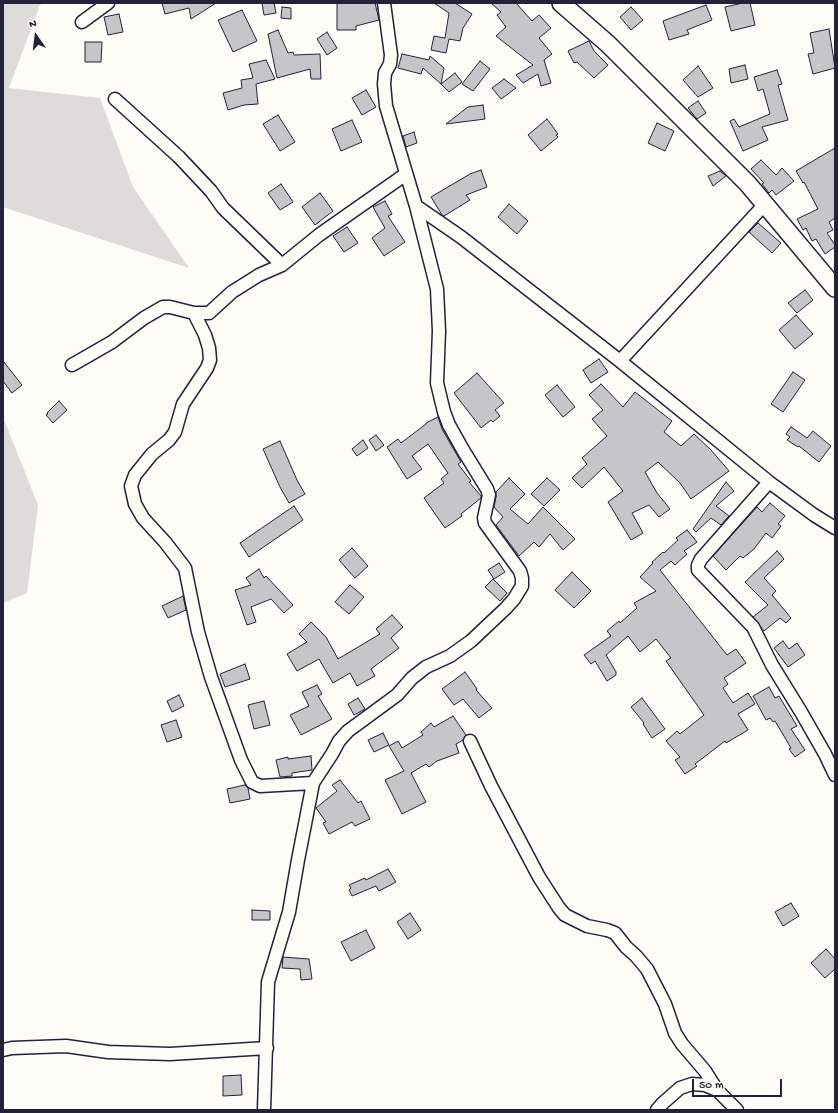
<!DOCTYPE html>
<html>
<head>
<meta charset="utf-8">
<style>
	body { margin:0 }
	#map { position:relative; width:838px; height:1113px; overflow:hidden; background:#fdfcf7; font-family:"Gochi Hand",sans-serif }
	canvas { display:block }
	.frame { position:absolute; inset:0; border:4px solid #22223b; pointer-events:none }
	.north { position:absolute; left:16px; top:16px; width:40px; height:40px; -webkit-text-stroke:3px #fdfcf7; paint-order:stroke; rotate:346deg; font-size:11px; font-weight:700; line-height:16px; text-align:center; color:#22223b }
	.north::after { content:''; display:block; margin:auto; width:14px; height:18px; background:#22223b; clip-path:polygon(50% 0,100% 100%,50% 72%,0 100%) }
	.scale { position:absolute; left:692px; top:1079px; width:90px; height:18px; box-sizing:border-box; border:2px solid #22223b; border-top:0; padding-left:5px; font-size:12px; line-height:14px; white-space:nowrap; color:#22223b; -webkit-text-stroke:3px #fdfcf7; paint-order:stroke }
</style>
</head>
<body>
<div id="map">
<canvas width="838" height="1113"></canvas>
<div class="frame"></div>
<div class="north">N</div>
<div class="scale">50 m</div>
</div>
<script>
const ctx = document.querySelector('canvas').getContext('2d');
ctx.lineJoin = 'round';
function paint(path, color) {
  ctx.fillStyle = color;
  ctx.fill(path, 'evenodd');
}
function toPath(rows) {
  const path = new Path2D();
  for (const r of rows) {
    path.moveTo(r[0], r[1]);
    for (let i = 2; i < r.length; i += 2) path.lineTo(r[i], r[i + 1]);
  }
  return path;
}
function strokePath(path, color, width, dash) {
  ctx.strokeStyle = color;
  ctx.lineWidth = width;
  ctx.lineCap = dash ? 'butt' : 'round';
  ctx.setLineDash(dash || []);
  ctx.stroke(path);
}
paint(toPath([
	[3,3,43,3,40,5,9,88,100,98,133,187,189,268,3,207],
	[3,417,38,505,27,593,3,603]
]), '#dddcdb');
const building = toPath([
	[162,3,216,3,191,19,189,8,165,14,162,3],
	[262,3,274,3,276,13,264,15,262,3],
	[337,3,375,3,379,20,356,26,356,30,337,30,337,3],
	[434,3,455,3,472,14,463,28,460,41,449,39,446,53,431,50,434,36,445,38,449,13,434,3],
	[491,3,516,3,532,21,539,15,551,28,539,38,552,54,544,60,551,83,541,86,538,74,523,83,516,75,533,65,496,36,506,27,497,15,501,12,491,3],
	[743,3,750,3,755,25,731,31,725,7,743,3],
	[706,5,712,20,687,30,689,34,669,40,663,21,706,5],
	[282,7,291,8,291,19,281,18,282,7],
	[631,7,643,20,631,30,620,17,631,7],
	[242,10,257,41,233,52,218,20,242,10],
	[119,14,123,32,108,35,104,17,119,14],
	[829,29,835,68,813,74,808,54,814,53,810,33,829,29],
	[278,30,288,53,293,52,294,55,320,54,321,79,311,79,310,69,277,78,268,34,278,30],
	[327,32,337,48,327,55,317,39,327,32],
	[589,41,594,51,608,65,594,78,577,62,574,63,568,51,589,41],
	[85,42,102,42,101,62,85,62,85,42],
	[402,54,429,60,430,56,444,68,441,84,423,68,421,74,398,68,402,54],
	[266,60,275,79,256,84,258,104,244,105,228,110,223,93,242,88,241,80,253,78,249,64,266,60],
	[480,61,490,69,473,91,462,84,480,61],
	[745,65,748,79,731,83,729,69,745,65],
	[698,66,713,88,698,97,683,80,698,66],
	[777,70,782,84,778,85,788,120,762,127,768,140,743,151,730,121,734,119,739,127,770,114,763,89,758,91,754,77,777,70],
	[455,73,462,82,449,92,441,84,455,73],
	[504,79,516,88,501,99,492,88,504,79],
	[366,90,376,107,362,115,352,98,366,90],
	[698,101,706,113,697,119,688,108,698,101],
	[483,105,485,119,446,124,468,107,483,105],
	[278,115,295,142,280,151,263,124,278,115],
	[547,119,558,134,556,135,558,137,541,151,528,135,547,119],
	[352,120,362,142,341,151,332,129,352,120],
	[657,123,674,131,665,151,648,143,657,123],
	[414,132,417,143,406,147,403,136,414,132],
	[835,148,835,218,829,222,833,230,827,233,835,245,835,247,825,254,816,239,812,241,806,228,803,230,797,219,818,209,804,182,803,183,796,171,835,148],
	[761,160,776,175,782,168,794,181,776,195,772,190,769,193,762,184,764,183,751,169,761,160],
	[481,170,487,187,466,195,470,200,444,216,442,215,431,197,470,174,481,170],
	[720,171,726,176,713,186,708,176,720,171],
	[281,184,293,202,280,210,268,193,281,184],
	[320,193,333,211,315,225,302,207,320,193],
	[385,201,392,214,388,216,405,242,384,256,372,238,385,228,373,207,385,201],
	[509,204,528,221,517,234,498,217,509,204],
	[758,223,781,243,772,253,749,232,758,223],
	[347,227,358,243,344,252,333,236,347,227],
	[805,290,813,300,797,313,788,303,805,290],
	[796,315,813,334,795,349,779,330,796,315],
	[599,359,608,372,591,383,583,370,599,359],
	[3,361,22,385,12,393,3,381,3,361],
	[793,372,805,380,783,412,771,404,793,372],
	[477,373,504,403,495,410,500,416,493,422,491,420,481,428,454,393,477,373],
	[601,384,623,407,635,392,672,421,664,432,681,446,694,434,711,450,729,471,691,499,680,483,658,462,645,472,657,493,670,509,659,517,649,505,632,513,643,533,631,540,608,502,623,491,604,467,582,488,572,478,587,464,582,458,607,436,592,419,603,410,589,395,601,384],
	[557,385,575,407,563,417,545,395,557,385],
	[59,401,67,410,53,423,46,415,48,414,47,413,59,401],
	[438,417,442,429,461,462,458,464,471,481,469,482,481,496,481,498,461,514,462,516,445,528,424,498,444,483,441,479,448,473,428,444,412,456,422,469,407,479,387,447,398,439,401,443,426,424,426,423,438,417],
	[791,427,807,438,813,431,831,446,819,462,799,446,798,447,787,440,790,437,786,434,791,427],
	[376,435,384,445,376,451,369,440,376,435],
	[363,440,368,448,357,456,352,449,363,440],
	[280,441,297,480,305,494,289,503,280,487,263,449,280,441],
	[509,478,525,494,510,509,528,524,543,507,575,539,563,550,550,534,539,547,534,542,519,556,496,525,503,517,494,507,496,497,496,492,509,478],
	[547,478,560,490,544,506,531,494,547,478],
	[726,482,734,491,716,506,729,516,721,525,711,518,696,532,693,529,726,482],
	[770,503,785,516,778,524,781,526,772,538,766,533,754,549,743,558,740,556,726,570,713,556,757,507,762,512,770,503],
	[294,506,303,520,249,557,240,543,294,506],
	[687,530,697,542,684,551,687,554,675,565,671,561,660,570,727,655,736,649,746,663,724,678,728,684,723,688,733,703,748,693,755,704,738,714,748,730,726,743,725,741,695,764,697,766,685,774,675,760,680,757,666,741,677,731,680,734,704,715,666,661,671,658,656,639,640,652,628,636,606,655,616,672,616,675,607,681,595,661,591,664,584,655,611,636,607,631,619,621,620,623,637,608,634,603,656,591,640,577,653,563,652,562,663,552,664,553,678,540,676,538,687,530],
	[352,548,368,566,355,578,339,560,352,548],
	[777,551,784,559,764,578,776,591,772,595,791,618,786,623,780,618,764,631,753,617,768,605,745,582,777,551],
	[499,563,505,572,494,579,488,570,499,563],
	[259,569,264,578,266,576,293,605,284,613,271,599,251,607,256,622,247,625,235,590,251,585,246,578,259,569],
	[572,572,591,591,574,608,555,590,572,572],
	[493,579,507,593,500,601,485,587,493,579],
	[350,585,364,597,349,614,335,602,350,585],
	[183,596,186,610,168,618,162,606,183,596],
	[392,615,403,627,391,638,399,648,371,669,375,676,357,686,350,673,333,683,319,659,297,671,287,654,307,642,299,634,311,622,326,637,338,659,380,634,376,629,392,615],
	[783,641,789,649,797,643,805,655,788,667,774,648,783,641],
	[245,664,250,679,225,687,220,674,245,664],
	[465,672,477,689,476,690,492,708,479,718,463,699,454,705,442,689,465,672],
	[317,685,322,694,318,696,332,719,301,735,290,715,309,706,302,692,317,685],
	[769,687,775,698,779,696,797,726,791,729,805,750,795,757,789,749,791,748,775,721,773,722,770,718,766,720,753,696,769,687],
	[179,695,184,706,172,712,167,701,179,695],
	[358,698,365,709,354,715,348,704,358,698],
	[642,698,665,729,652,738,643,724,644,723,631,707,642,698],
	[264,701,270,725,254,729,248,705,264,701],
	[453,716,466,735,463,740,456,744,459,753,437,761,429,767,426,764,411,773,426,802,402,814,385,780,404,771,389,746,398,741,402,748,423,735,421,732,431,723,434,727,453,716],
	[176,720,182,737,167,742,161,725,176,720],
	[383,733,389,745,374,752,368,740,383,733],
	[311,756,312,770,292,773,292,776,280,777,276,760,288,757,288,759,311,756],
	[340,780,358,803,361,801,370,819,355,826,352,822,329,834,323,823,326,822,316,808,337,791,332,785,340,780],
	[245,785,248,788,250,799,230,803,227,789,245,785],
	[388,869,396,882,379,891,376,886,352,896,349,890,351,888,349,885,365,878,366,880,388,869],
	[791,903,799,916,783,926,775,912,791,903],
	[252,910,270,911,270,920,252,920,252,910],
	[410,913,421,930,408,939,397,922,410,913],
	[366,930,375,948,351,961,341,942,366,930],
	[826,949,835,959,835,969,825,978,811,963,826,949],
	[283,957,309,959,312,979,301,980,300,969,282,968,283,957],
	[241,1075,242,1095,223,1096,223,1076,241,1075]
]);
paint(building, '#c6c6c8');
strokePath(building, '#22223b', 1);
const street = toPath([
	[82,22,108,3],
	[115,99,179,157,211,191,223,208,282,265],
	[416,206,461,237,620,361,769,482,814,515,835,528],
	[194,313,205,335,209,348,210,360,207,368,183,404,175,432,169,440,152,454,135,475,131,486,135,504,143,518,165,542,185,568,198,632,211,677,241,760,252,782,260,786,313,783],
	[620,361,765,204],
	[72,365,112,342,144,318,163,307,170,307,194,313,209,313,232,292,259,275,282,265,319,235,406,174],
	[769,482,701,559,698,565,698,570,753,627,772,665,801,712,825,754,835,775],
	[470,741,491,786,539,877,559,908,565,915,587,926,607,930,615,933,626,947,636,956,647,969,665,1004,675,1033,682,1044,705,1071,717,1090],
	[3,1050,12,1048,66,1046,108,1052,170,1054,267,1048],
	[264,1110,268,982,289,912,298,860,313,783,332,754,339,741,348,731,397,695,412,678,426,667,450,656,471,641,506,608,514,599,522,586,522,578,520,571,485,523,484,518,489,495,487,489,463,450,449,425,444,412,437,383,439,331,437,289,416,206,386,106,384,84,385,73,390,64,391,55,384,3],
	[657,1110,663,1103,680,1088,692,1084,705,1085,717,1090,737,1110]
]);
const secondary = toPath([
	[561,3,608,44,748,184,835,288]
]);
strokePath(street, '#22223b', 15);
strokePath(secondary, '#22223b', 20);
strokePath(street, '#fdfcf7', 12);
strokePath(secondary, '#fdfcf7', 17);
</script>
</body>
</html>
